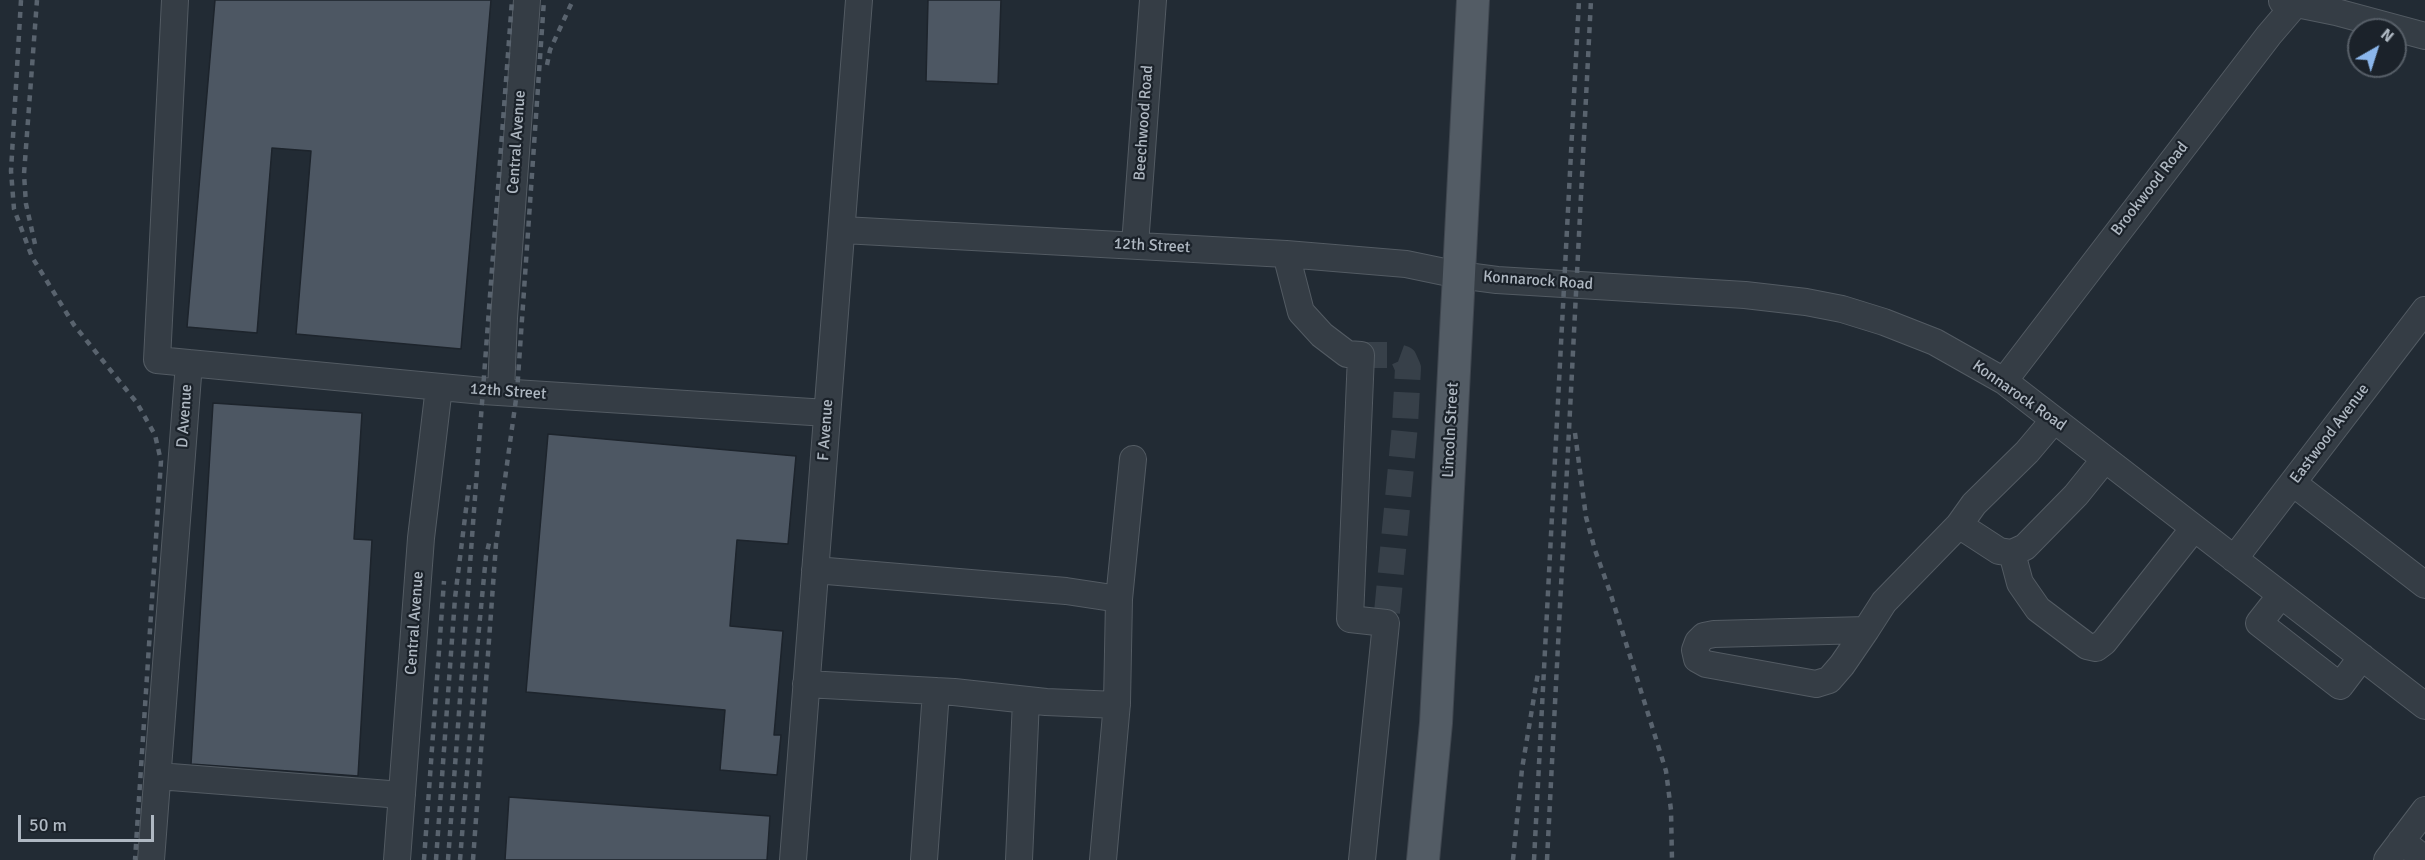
<!DOCTYPE html>
<html>
<head>
<meta charset="utf-8">
<style>
	body { margin:0 }
	#map { position:relative; width:2425px; height:860px; overflow:hidden; background:#222b34; font-family:Signika,sans-serif }
	canvas { display:block }
	.north { position:absolute; left:2347px; top:18px; width:60px; height:60px; box-sizing:border-box; background:#1b222a; border:2px solid #565e67; border-radius:50%; rotate:39deg; font-size:16px; font-weight:700; line-height:24px; text-align:center; color:#afb8c2 }
	.north::after { content:''; display:block; margin:auto; width:21px; height:27px; background:#8bb6eb; clip-path:polygon(50% 0,100% 100%,50% 72%,0 100%) }
	.scale { position:absolute; left:18px; top:815px; width:136px; height:27px; box-sizing:border-box; border:3px solid #afb8c2; border-top:0; padding-left:8px; font-size:18px; line-height:21px; white-space:nowrap; color:#afb8c2; -webkit-text-stroke:4px #1b222a; paint-order:stroke }
</style>
</head>
<body>
<div id="map">
<canvas width="2425" height="860"></canvas>
<div class="north">N</div>
<div class="scale">50 m</div>
</div>
<script>
const ctx = document.querySelector('canvas').getContext('2d');
ctx.lineJoin = 'round';
function paint(path, color) {
  ctx.fillStyle = color;
  ctx.fill(path, 'evenodd');
}
function toPath(rows) {
  const path = new Path2D();
  for (const r of rows) {
    path.moveTo(r[0], r[1]);
    for (let i = 2; i < r.length; i += 2) path.lineTo(r[i], r[i + 1]);
  }
  return path;
}
function strokePath(path, color, width, dash) {
  ctx.strokeStyle = color;
  ctx.lineWidth = width;
  ctx.lineCap = dash ? 'butt' : 'round';
  ctx.setLineDash(dash || []);
  ctx.stroke(path);
}
function label(font, color, halo, rows, align = 'center') {
  ctx.font = font + ' Signika,sans-serif';
  ctx.lineWidth = 4.5;
  ctx.setLineDash([]);
  ctx.textBaseline = 'middle';
  ctx.strokeStyle = halo;
  ctx.fillStyle = color;
  for (const [text, x, y, turn = 0] of rows) {
    ctx.save();
    ctx.translate(x, y);
    ctx.rotate((+turn || 0) * Math.PI / 180);
    ctx.textAlign = isNaN(turn) ? turn : align;
    if (halo) ctx.strokeText(text, 0, 0);
    ctx.fillText(text, 0, 0);
    ctx.restore();
  }
}
const building = toPath([
	[215,0,491,0,461,349,296,334,311,151,272,148,257,333,187,327,215,0],
	[928,0,1001,0,998,84,926,81,928,0],
	[213,403,362,413,354,539,372,540,358,776,191,764,213,403],
	[548,434,796,456,788,544,737,540,730,626,783,631,774,735,781,735,777,775,720,770,725,710,526,692,548,434],
	[509,797,770,816,767,860,505,860,509,797]
]);
paint(building, '#4d5763');
strokePath(building, '#1d242c', 1.5);
strokePath(toPath([
	[1361,355,1393,355,1404,359,1408,368,1405,425,1386,623]
]), '#374049', 26, [26, 13]);
const minor = toPath([
	[175,0,157,360,483,391,827,413],
	[2282,1,2336,12,2425,36],
	[843,230,1286,254,1406,264,1459,275,1497,280,1745,295,1806,302,1842,309,1884,322,1935,342,2004,381,2425,706],
	[1135,245,1153,0],
	[1286,254,1301,312,1322,335,1347,354,1361,355,1350,619,1386,623,1362,860],
	[2004,381,2269,35,2299,0],
	[501,392,504,318,527,0],
	[2293,483,2425,585],
	[1959,525,1999,551,2012,553,2025,547,2076,495,2105,459],
	[2012,553,2020,583,2038,609,2087,646,2096,648,2104,642,2194,528],
	[2234,559,2425,310],
	[815,570,1066,591,1119,599,1117,703,1103,860],
	[2281,595,2259,623,2340,686,2362,657],
	[1119,599,1133,459],
	[1866,630,1714,634,1704,636,1698,642,1695,650,1697,659,1706,664,1816,684,1829,680,1842,665,1866,630,1884,602,1959,525,1974,504,2027,452,2054,420],
	[806,684,954,692,1046,702,1117,705],
	[158,776,402,795],
	[2401,841,2425,859],
	[151,860,189,363],
	[397,860,421,538,439,387],
	[793,860,859,0],
	[924,860,936,691],
	[1019,860,1026,700],
	[2387,860,2425,810]
]);
const major = toPath([
	[1423,860,1436,723,1473,0]
]);
strokePath(minor, '#535b63', 28);
strokePath(major, '#3f464f', 34);
strokePath(minor, '#353d45', 26);
strokePath(major, '#535c65', 32);
strokePath(toPath([
	[21,0,11,171,14,209,32,257,74,325,137,403,155,435,161,461,135,860],
	[547,65,550,50,573,0],
	[35,244,26,204,24,174,37,0],
	[1575,433,1586,517,1595,550,1610,592,1666,771,1671,810,1672,860],
	[424,860,444,581],
	[436,860,455,598,469,485],
	[448,860,512,0],
	[460,860,477,649,486,556,490,539],
	[473,860,496,544,517,392,544,0],
	[1513,860,1522,769,1538,673],
	[1534,860,1579,0],
	[1547,860,1591,0]
]), '#59636e', 4.5, [6, 6]);
label('16px', '#afb8c2', '#1b222a', [
	["Beechwood Road",1144,123,-86],
	["Central Avenue",517,142,-86],
	["Brookwood Road",2150,189,-52],
	["12th Street",1152,246,3],
	["Konnarock Road",1538,281,4],
	["12th Street",508,392,4],
	["Konnarock Road",2019,396,35],
	["D Avenue",185,416,-86],
	["F Avenue",826,430,-86],
	["Lincoln Street",1451,430,-87],
	["Eastwood Avenue",2330,434,-53],
	["Central Avenue",415,623,-86]
]);
</script>
</body>
</html>
